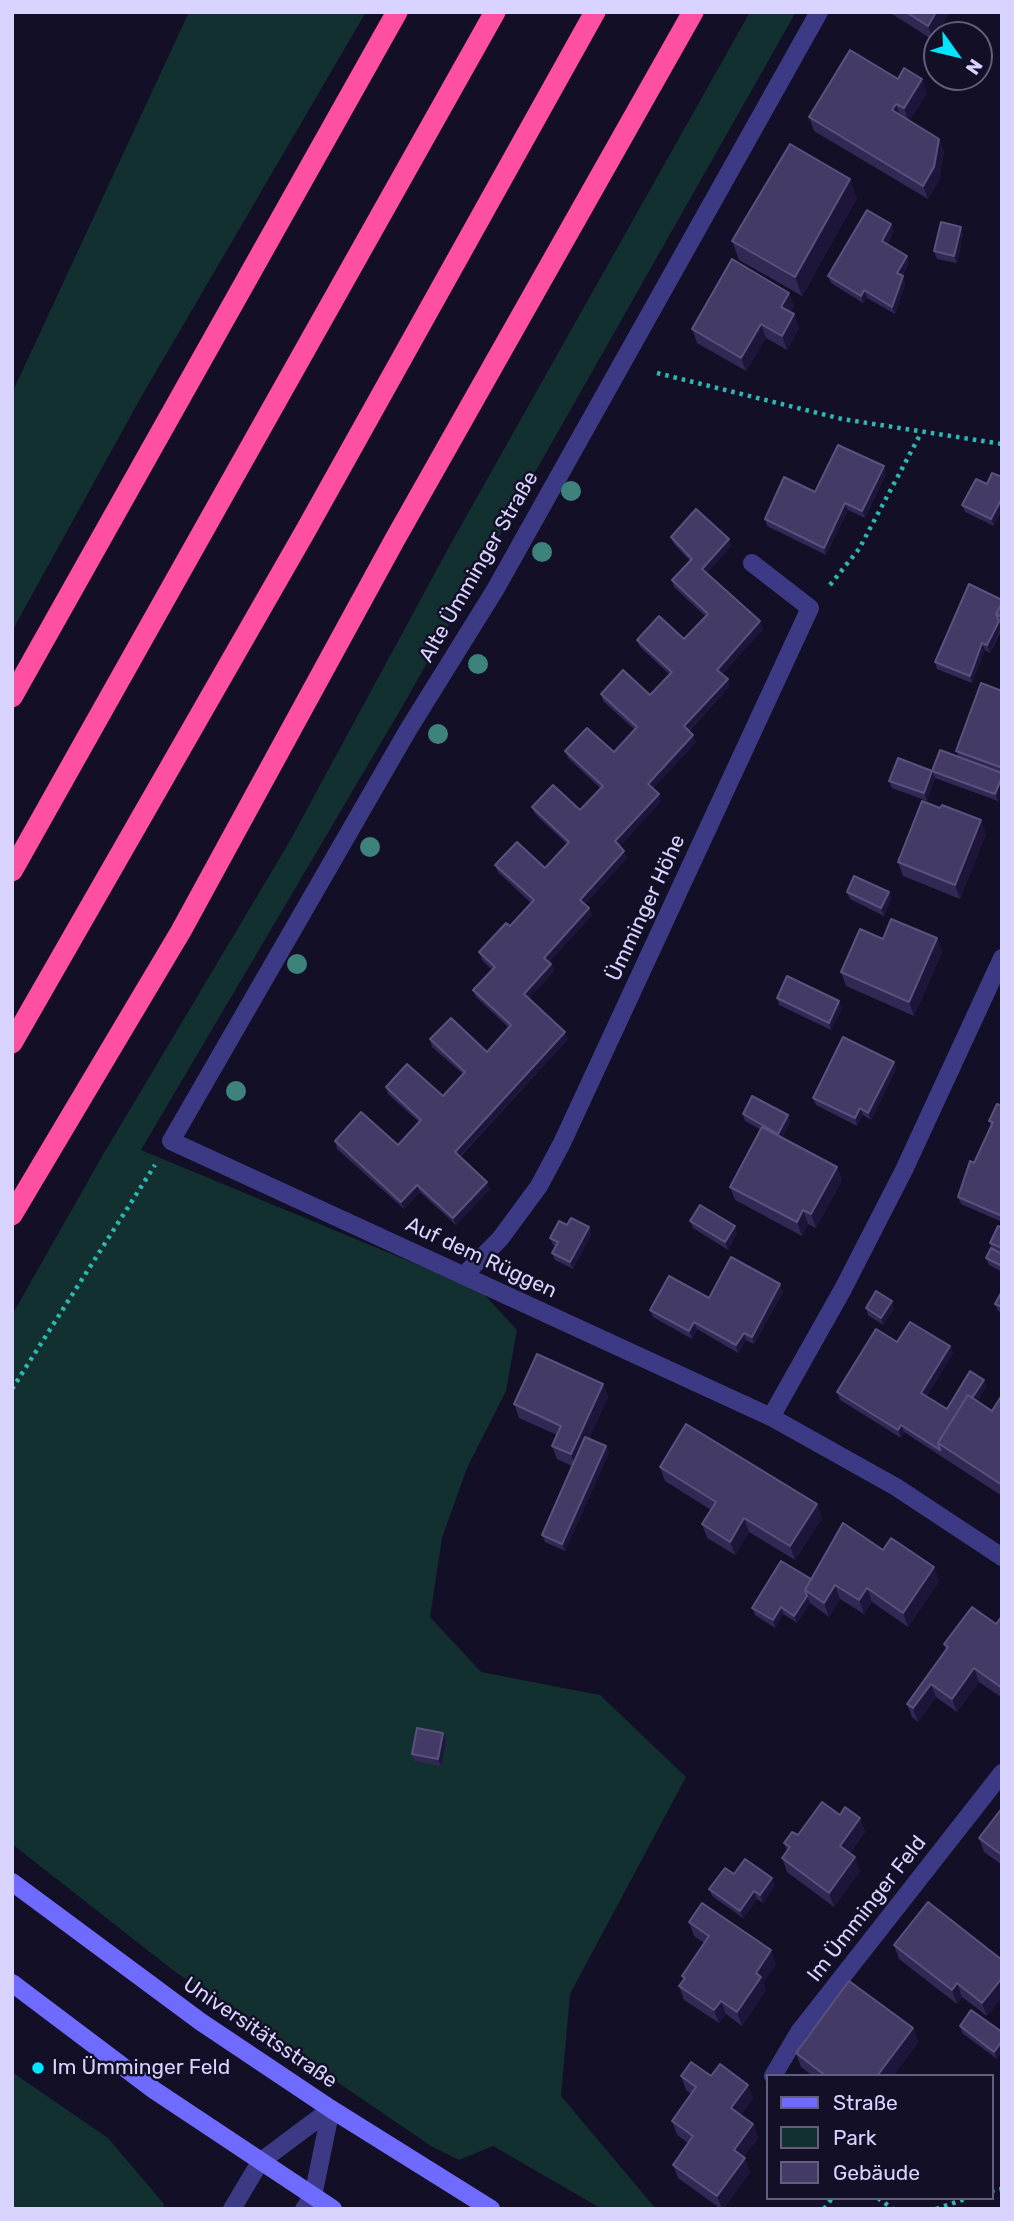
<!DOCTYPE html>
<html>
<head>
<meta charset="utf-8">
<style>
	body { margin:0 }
	#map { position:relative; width:1014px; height:2221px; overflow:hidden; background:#130f26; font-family:Rubik,sans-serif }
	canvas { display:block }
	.frame { position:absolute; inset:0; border:14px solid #d9d4ff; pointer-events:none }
	.legend { position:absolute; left:766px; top:2074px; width:228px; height:126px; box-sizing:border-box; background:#130f26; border:2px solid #625e7d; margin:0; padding:9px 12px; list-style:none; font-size:21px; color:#d9d4ff }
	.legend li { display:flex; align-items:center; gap:14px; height:35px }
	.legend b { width:35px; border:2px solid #625e7d }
	.north { position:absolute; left:923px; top:21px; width:70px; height:70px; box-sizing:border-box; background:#130f26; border:2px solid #625e7d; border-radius:50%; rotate:124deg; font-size:19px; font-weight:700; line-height:28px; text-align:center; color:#d9d4ff }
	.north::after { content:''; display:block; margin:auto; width:24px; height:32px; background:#00e5ff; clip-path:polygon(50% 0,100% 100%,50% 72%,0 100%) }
</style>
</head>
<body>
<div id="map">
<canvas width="1014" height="2221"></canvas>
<div class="frame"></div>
<ul class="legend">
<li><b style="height:9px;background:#6f6bff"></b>Straße</li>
<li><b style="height:19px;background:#12302f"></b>Park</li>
<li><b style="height:19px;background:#433a66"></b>Gebäude</li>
</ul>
<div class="north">N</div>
</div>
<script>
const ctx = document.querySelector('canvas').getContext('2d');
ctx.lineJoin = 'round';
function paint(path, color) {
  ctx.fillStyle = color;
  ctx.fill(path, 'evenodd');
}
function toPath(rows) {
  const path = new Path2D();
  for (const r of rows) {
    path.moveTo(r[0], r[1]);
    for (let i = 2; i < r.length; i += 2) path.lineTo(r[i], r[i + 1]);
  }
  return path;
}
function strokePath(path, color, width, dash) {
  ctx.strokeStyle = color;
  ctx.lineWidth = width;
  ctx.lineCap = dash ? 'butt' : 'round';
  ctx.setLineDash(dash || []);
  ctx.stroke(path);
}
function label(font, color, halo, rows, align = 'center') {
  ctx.font = font + ' Rubik,sans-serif';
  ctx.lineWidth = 5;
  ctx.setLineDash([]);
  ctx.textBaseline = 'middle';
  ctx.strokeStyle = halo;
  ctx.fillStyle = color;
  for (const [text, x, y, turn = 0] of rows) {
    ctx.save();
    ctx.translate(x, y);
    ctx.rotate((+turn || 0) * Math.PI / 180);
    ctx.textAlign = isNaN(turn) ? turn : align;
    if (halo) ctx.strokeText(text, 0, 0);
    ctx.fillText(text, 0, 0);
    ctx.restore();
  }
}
paint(toPath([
	[189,12,366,12,140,399,12,631,12,393],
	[750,12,796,12,402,707,141,1150,481,1291,517,1330,506,1391,467,1468,442,1538,430,1617,481,1672,600,1695,686,1777,570,1994,561,2096,656,2209,602,2209,493,2146,459,2160,431,2146,174,1971,12,1844,12,1315,104,1153,287,846,449,547],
	[12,2072,108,2138,164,2204,162,2209,12,2209]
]), '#12302f');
strokePath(toPath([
	[657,373,842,419,1002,444],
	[830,585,859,549,921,433],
	[12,1389,155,1165],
	[991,2191,1002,2189],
	[878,2198,893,2209],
	[824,2209,832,2198],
	[936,2209,968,2198]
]), '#2fb8b0', 4.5, [3.5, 5]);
strokePath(toPath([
	[819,12,495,590,408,730,171,1141,771,1417,896,1487,1002,1557],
	[464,1275,500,1239,539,1186,562,1143,810,608,752,563],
	[771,1417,843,1289,904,1170,1002,958],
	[773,2076,799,2032,1002,1773],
	[232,2209,260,2162,331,2109],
	[304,2209,313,2196,331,2109]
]), '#3d3a85', 18);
strokePath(toPath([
	[12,1882,201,2022,331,2109,491,2209],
	[12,1983,154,2090,333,2209]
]), '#6f6bff', 18);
strokePath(toPath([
	[12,697,397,12],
	[12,871,495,12],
	[12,1043,306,530,595,12],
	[12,1215,181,931,394,541,693,12]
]), '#ff4fa3', 21);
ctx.fillStyle = '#3d827b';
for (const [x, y] of [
	[571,491],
	[542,552],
	[478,664],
	[438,734],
	[370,847],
	[297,964],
	[236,1091]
]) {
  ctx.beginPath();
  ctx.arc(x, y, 10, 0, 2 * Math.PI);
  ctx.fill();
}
paint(toPath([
	[889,12,950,12,933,40],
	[898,79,927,93,909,121,939,139,944,152,939,180,928,199,814,131,809,117],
	[857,198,802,296,739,260,732,241],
	[891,224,894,231,887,244,909,263,902,276,905,284,895,314,867,298,863,303,831,283,828,276],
	[963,234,957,263,937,259,934,251],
	[789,293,794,306,790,312,794,314,799,328,787,350,766,338,746,371,697,343,692,329],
	[886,474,865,518,848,510,826,555,767,526,765,519,815,492],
	[987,484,994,526,965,512,962,505],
	[671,537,729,539,731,546,707,573,763,629,722,674,730,686,689,731,696,742,653,788,661,801,620,846,627,858,585,904,589,908,592,915,549,962,551,964,554,971,529,998,568,1039,460,1157,490,1189,456,1225,420,1192,404,1209,337,1149,335,1141,398,1145,419,1122,388,1094,386,1087,443,1096,463,1074,432,1047,430,1039,487,1052,509,1028,476,997,473,990,492,970,482,960,479,952,510,926,531,903,498,872,495,865,545,868,567,844,535,814,532,807,580,810,600,788,568,758,565,751,614,752,635,730,603,701,601,694,650,695,669,674,640,647,637,640,684,639,705,616,674,587,672,580,690,561,674,544],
	[1002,600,1002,629,990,653,985,650,972,683,937,669,935,662],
	[1002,691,1002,791,998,801,935,778,927,801,892,788,889,781,932,771,959,757,956,751],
	[940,808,986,834,960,899,903,876,898,862],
	[847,892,889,892,891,899,884,916,850,899],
	[937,938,942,952,914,1016,846,986,841,972,883,939],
	[777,998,842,1008,831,1030,779,1005],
	[894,1062,896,1069,871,1120,863,1115,857,1126,816,1105,813,1098],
	[1002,1106,1002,1222,961,1204,958,1197,991,1126,989,1121],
	[743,1114,788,1115,790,1122,782,1138,837,1167,842,1180,816,1228,808,1224,802,1236,735,1200,730,1187,761,1130,745,1121],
	[690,1221,737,1233,728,1250,693,1228],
	[567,1225,589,1227,591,1235,573,1269,555,1260,552,1253,556,1247,553,1245,550,1238],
	[1002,1228,1002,1272,989,1265,986,1258,992,1249,990,1243],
	[1002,1291,1002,1313,998,1311,995,1304],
	[783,1292,754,1344,746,1340,738,1353,697,1329,692,1339,653,1317,650,1310,709,1298],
	[866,1308,894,1309,883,1325,868,1315],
	[897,1342,950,1346,953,1353,926,1397,947,1409,984,1380,986,1387,977,1401,992,1411,1002,1395,1002,1496,904,1432,901,1438,840,1400,837,1392],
	[603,1384,608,1397,589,1439,606,1446,609,1453,565,1551,545,1542,542,1535,572,1466,557,1459,552,1446,557,1435,519,1418,514,1404],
	[660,1467,817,1504,822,1518,795,1560,749,1532,735,1555,707,1538,702,1524,711,1510,665,1481],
	[883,1550,939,1581,908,1627,872,1602,864,1614,840,1599,829,1617,810,1603,797,1623,783,1614,775,1628,755,1615,752,1608,811,1579],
	[1002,1616,1002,1698,979,1682,957,1712,936,1697,918,1722,912,1717,907,1704,946,1650,944,1644,996,1624],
	[446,1740,441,1766,415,1761,412,1754],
	[1002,1808,1002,1865,984,1852,979,1838],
	[840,1815,860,1818,865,1832,850,1853,860,1871,834,1907,787,1872,782,1858,787,1851,784,1843],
	[734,1874,775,1885,763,1903,757,1899,743,1918,712,1896,709,1889],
	[689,1922,776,1964,763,1983,766,1990,742,2026,726,2014,719,2023,684,2000,679,1986,683,1980,682,1976,704,1943,694,1936],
	[894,1945,1002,1960,987,2016,962,1997,957,2004,899,1959],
	[960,2026,1002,2032,997,2059,962,2033],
	[913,2028,918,2042,893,2076,813,2076,801,2067,796,2053],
	[681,2076,711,2076,753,2098,740,2116,753,2124,758,2138,743,2157,750,2172,723,2209,721,2209,678,2178,673,2165,688,2143,677,2135,672,2121,691,2094,686,2090]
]), '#312854');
paint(toPath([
	[936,12,950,12,933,40,928,26],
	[922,79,927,93,909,122,904,108],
	[896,104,901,118,892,110],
	[939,139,944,152,939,180,928,199,923,186],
	[850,179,857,198,802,296,795,277],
	[891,224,894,231,884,248,882,241],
	[961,227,963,234,957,263,954,256],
	[907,256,909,263,899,280,897,273],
	[903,276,905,284,895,314,892,307],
	[864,290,867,298,863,303,861,296],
	[789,293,794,306,786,321,781,307],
	[794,314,799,328,787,350,782,336],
	[761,324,766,338,746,371,741,358],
	[884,466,886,474,865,518,862,511],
	[1002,498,1002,510,994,526,991,519],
	[845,503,848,510,826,555,824,548],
	[729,539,731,546,705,576,702,569],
	[760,621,763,629,720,677,717,670],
	[999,621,1001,628,990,653,987,645],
	[982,643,985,650,972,683,970,676],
	[728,679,730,686,686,733,684,726],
	[693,735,696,742,651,791,648,784],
	[932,771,935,778,927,801,924,793],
	[1002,777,1002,791,998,801,995,794],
	[659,794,661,801,617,849,615,841],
	[981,820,986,834,960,899,955,885],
	[624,851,627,858,582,907,580,900],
	[889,892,891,899,884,916,881,908],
	[589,908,592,915,546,965,544,958],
	[937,938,942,952,914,1016,909,1002],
	[551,964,554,971,526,1001,524,994],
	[839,1001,842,1008,831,1030,829,1023],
	[565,1032,568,1039,457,1159,455,1152],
	[894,1062,896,1069,871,1120,868,1113],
	[860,1108,863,1115,857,1126,855,1118],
	[788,1115,790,1122,781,1141,778,1134],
	[837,1167,842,1180,816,1228,811,1214],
	[487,1182,490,1189,456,1225,453,1218],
	[417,1185,420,1192,404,1209,401,1202],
	[803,1210,808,1224,802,1236,797,1222],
	[735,1226,737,1233,728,1250,725,1242],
	[589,1227,591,1235,573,1269,570,1262],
	[780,1284,783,1292,754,1344,752,1337],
	[892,1301,894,1309,883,1325,881,1318],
	[694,1322,697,1329,692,1339,689,1331],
	[744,1333,746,1340,738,1353,736,1345],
	[950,1346,953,1353,923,1401,921,1393],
	[984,1380,986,1387,947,1449,942,1446],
	[603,1384,608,1397,576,1468,571,1454],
	[901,1425,904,1432,901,1438,898,1430],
	[606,1446,609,1453,565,1551,562,1544],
	[817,1504,822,1518,795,1560,790,1546],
	[744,1518,749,1532,735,1555,730,1542],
	[934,1567,939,1581,908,1627,903,1613],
	[835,1585,840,1599,829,1617,824,1603],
	[867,1588,872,1602,864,1614,859,1600],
	[807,1596,810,1603,797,1623,794,1616],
	[781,1607,783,1614,775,1628,773,1620],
	[974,1668,979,1682,957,1712,952,1699],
	[931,1684,936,1697,918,1722,913,1708],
	[443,1733,446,1740,441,1766,438,1759],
	[860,1818,865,1832,845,1859,840,1846],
	[855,1857,860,1871,834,1907,829,1893],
	[772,1878,775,1885,763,1903,760,1895],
	[754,1891,757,1899,743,1918,740,1911],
	[771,1950,776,1964,763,1983,766,1990,742,2026,737,2012,756,1973],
	[1002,1978,1002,1998,987,2016,982,2003],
	[957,1983,962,1997,957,2004,952,1990],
	[721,2001,726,2014,719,2023,714,2010],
	[913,2028,918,2042,893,2076,877,2076],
	[1002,2041,1002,2052,997,2059,994,2052],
	[748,2085,753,2098,736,2122,731,2108],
	[753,2124,758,2138,739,2164,734,2150],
	[745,2158,750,2172,723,2209,722,2209,717,2196]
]), '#1d163a');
const building = toPath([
	[906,12,936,12,928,26,906,12],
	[850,50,898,79,904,68,922,79,904,108,896,104,892,110,939,139,934,167,923,186,809,117,850,50],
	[790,144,850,179,795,277,732,241,790,144],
	[867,210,891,224,882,241,907,256,897,273,903,276,892,307,864,290,861,296,828,276,867,210],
	[941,222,961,227,954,256,934,251,941,222],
	[732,259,789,293,781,307,794,314,782,336,761,324,741,358,692,329,732,259],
	[838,445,884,466,862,511,845,503,824,548,765,519,784,477,815,492,838,445],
	[992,473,1002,477,1002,498,991,519,962,505,976,479,987,484,992,473],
	[696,509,729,539,702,569,760,621,717,670,728,679,684,726,693,735,648,784,659,794,615,841,624,851,580,900,589,908,544,958,551,964,524,994,565,1032,455,1152,487,1182,453,1218,417,1185,401,1202,335,1141,361,1112,398,1145,421,1120,386,1087,407,1064,443,1096,465,1072,430,1039,451,1018,487,1052,511,1025,473,990,495,967,479,952,506,923,510,926,534,900,495,865,517,842,545,868,569,842,532,807,553,785,580,810,603,786,565,751,587,728,614,752,637,727,601,694,623,670,650,695,672,672,637,640,659,616,684,639,708,614,672,580,692,559,671,537,696,509],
	[969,584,1002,600,1002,603,996,614,999,621,987,645,982,643,970,676,935,662,969,584],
	[1002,603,1002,617,996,614,1002,603],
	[981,683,1002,691,1002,764,1000,767,956,751,981,683],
	[940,750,1002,773,1002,777,995,794,932,771,940,750],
	[898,758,932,771,924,793,889,781,898,758],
	[922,801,940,808,942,805,981,820,955,885,898,862,922,801],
	[854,876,889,892,881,908,847,892,854,876],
	[891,919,937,938,909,1002,841,972,860,929,883,939,891,919],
	[787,976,839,1001,829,1023,777,998,787,976],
	[843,1037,894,1062,868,1113,860,1108,855,1118,813,1098,843,1037],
	[752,1096,788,1115,778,1134,743,1114,752,1096],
	[997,1104,1002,1106,1002,1216,958,1197,970,1161,974,1163,993,1122,989,1121,997,1104],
	[762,1127,837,1167,811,1214,803,1210,797,1222,730,1187,762,1127],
	[700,1205,735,1226,725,1242,690,1221,700,1205],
	[571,1218,589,1227,570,1262,552,1253,558,1242,550,1238,559,1221,567,1225,571,1218],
	[998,1226,1002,1228,1002,1248,990,1243,998,1226],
	[991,1248,1002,1254,1002,1266,986,1258,991,1248],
	[731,1257,780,1284,752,1337,744,1333,736,1345,694,1322,689,1331,650,1310,669,1276,709,1298,731,1257],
	[876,1291,892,1301,881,1318,866,1308,876,1291],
	[1002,1291,1002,1307,995,1304,1002,1291],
	[910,1322,950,1346,921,1393,947,1409,970,1371,984,1380,972,1398,968,1395,938,1443,940,1450,901,1425,898,1430,837,1392,876,1329,897,1342,910,1322],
	[537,1354,603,1384,571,1454,552,1446,561,1426,514,1404,537,1354],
	[968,1395,992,1411,1002,1395,1002,1485,938,1443,968,1395],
	[686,1424,817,1504,790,1546,744,1518,730,1542,702,1524,716,1502,660,1467,686,1424],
	[585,1437,606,1446,562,1544,542,1535,585,1437],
	[843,1523,883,1550,891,1538,934,1567,903,1613,867,1588,859,1600,835,1585,824,1603,805,1590,843,1523],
	[781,1561,811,1579,805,1590,807,1596,794,1616,781,1607,773,1620,752,1608,781,1561],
	[972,1607,996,1624,1002,1616,1002,1688,974,1668,952,1699,931,1684,913,1708,907,1704,948,1647,944,1644,972,1607],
	[417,1728,443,1733,438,1759,412,1754,417,1728],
	[822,1802,840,1815,845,1807,860,1818,840,1846,855,1857,829,1893,782,1858,790,1847,784,1843,792,1832,798,1835,822,1802],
	[1002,1808,1002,1855,979,1838,1002,1808],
	[745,1859,772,1878,760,1895,754,1891,740,1911,709,1889,725,1868,734,1874,745,1859],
	[928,1902,1002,1960,1002,1978,982,2003,957,1983,952,1990,894,1945,928,1902],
	[702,1903,771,1950,756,1973,761,1977,737,2012,721,2001,714,2010,679,1986,685,1978,682,1976,709,1936,689,1922,702,1903],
	[849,1981,913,2028,877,2076,826,2076,796,2053,849,1981],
	[971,2010,1002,2032,1002,2041,994,2052,960,2026,971,2010],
	[691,2062,711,2076,720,2064,748,2085,731,2108,753,2124,734,2150,745,2158,717,2196,673,2165,693,2136,672,2121,696,2087,681,2076,691,2062]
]);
paint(building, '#433a66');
strokePath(building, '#5a527e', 2);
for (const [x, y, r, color] of [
	[38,2068,7,"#00e5ff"]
]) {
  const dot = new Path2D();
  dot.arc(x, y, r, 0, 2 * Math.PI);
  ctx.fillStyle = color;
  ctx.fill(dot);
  strokePath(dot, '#130f26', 2.5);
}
label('21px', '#d9d4ff', '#130f26', [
	["Alte Ümminger Straße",479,567,-60],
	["Ümminger Höhe",646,908,-65],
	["Auf dem Rüggen",481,1258,25],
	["Im Ümminger Feld",867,1909,-52],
	["Universitätsstraße",260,2033,34]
]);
label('21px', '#d9d4ff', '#130f26', [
	["Im Ümminger Feld",52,2068]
], 'left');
</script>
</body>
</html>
